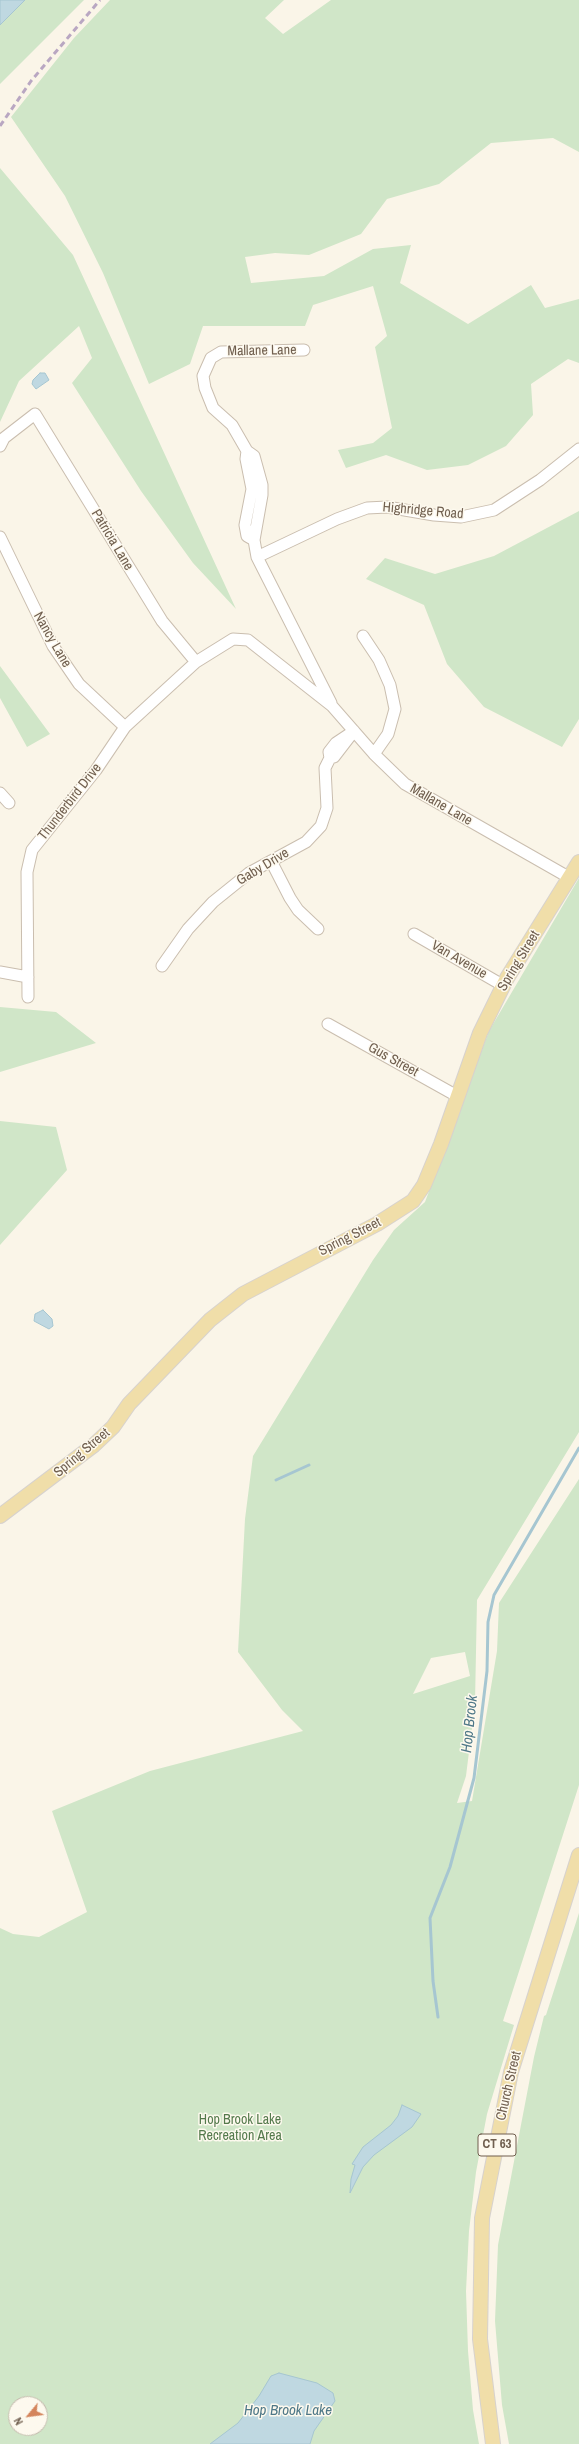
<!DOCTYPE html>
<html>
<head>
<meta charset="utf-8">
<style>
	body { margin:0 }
	#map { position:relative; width:579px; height:2444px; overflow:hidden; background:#faf5e8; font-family:"Archivo Narrow",sans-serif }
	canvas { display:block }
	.north { position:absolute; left:8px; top:2396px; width:40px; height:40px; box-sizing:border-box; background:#fdf9ee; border:1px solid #c5bbae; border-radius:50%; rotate:241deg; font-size:11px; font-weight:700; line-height:16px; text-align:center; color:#705f4f }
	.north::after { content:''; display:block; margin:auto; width:14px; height:18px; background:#d4855c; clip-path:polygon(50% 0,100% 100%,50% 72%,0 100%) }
</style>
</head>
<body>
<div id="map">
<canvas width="579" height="2444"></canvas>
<div class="north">N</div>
</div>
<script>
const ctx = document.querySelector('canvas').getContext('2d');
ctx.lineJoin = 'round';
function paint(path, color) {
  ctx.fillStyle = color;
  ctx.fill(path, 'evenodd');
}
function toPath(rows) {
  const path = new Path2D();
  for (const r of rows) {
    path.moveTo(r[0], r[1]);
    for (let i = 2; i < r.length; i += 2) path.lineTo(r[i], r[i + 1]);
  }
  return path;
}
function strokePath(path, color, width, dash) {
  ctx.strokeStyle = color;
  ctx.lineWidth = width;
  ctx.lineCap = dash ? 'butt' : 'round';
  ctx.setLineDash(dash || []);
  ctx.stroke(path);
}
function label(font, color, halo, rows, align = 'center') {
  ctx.font = font + ' "Archivo Narrow",sans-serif';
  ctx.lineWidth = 3;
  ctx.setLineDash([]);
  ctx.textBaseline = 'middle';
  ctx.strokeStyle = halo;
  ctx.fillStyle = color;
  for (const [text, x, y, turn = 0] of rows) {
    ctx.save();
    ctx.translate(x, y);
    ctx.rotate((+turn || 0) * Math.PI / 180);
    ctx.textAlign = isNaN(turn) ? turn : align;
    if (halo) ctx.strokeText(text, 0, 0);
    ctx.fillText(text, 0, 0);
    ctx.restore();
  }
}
paint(toPath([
	[25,0,84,0,0,84,0,25],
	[110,0,284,0,265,18,283,34,331,0,579,0,579,152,553,138,491,143,439,184,387,199,361,234,309,255,275,253,245,257,251,283,324,276,373,249,411,245,400,283,468,324,531,285,545,308,579,299,579,363,568,359,531,384,533,415,506,446,468,465,427,470,386,455,346,468,338,450,373,443,392,428,375,347,387,336,373,286,313,305,305,326,203,326,190,364,149,384,103,273,65,196,11,117,74,38],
	[0,168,73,255,236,609,193,563,141,491,72,383,92,358,79,326,19,381,0,422],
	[579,511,579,719,562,747,484,707,447,664,424,605,366,579,385,558,435,574,494,556],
	[0,666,50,734,27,747,0,698],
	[579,878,579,1432,477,1600,475,1703,466,1776,457,1803,472,1801,497,1651,499,1603,579,1479,579,1785,503,2021,514,2025,487,2114,476,2172,469,2231,466,2291,468,2351,473,2410,479,2444,0,2444,0,1928,13,1934,39,1937,87,1912,52,1811,150,1771,303,1731,282,1710,238,1652,245,1519,253,1456,373,1260,394,1230,425,1202,489,1031],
	[465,1652,470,1676,413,1694,431,1658],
	[16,2404,40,2404,40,2428,16,2428],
	[0,1007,56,1012,96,1043,0,1072],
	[0,1121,56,1127,67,1170,0,1245],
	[579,1913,579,2444,509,2444,502,2405,495,2321,498,2245,534,2057,544,2016,546,2015]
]), '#d0e6c8');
const water = toPath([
	[0,0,25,0,0,25,0,0],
	[40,373,45,373,49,380,36,389,32,384,33,380,40,373],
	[43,1310,52,1319,53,1326,49,1329,34,1321,35,1314,43,1310],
	[402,2105,421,2114,412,2127,374,2155,363,2167,350,2193,351,2179,355,2165,352,2164,363,2147,391,2125,398,2116,402,2105],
	[279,2373,317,2383,333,2393,335,2401,314,2431,310,2444,210,2444,238,2423,259,2396,271,2376,279,2373]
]);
paint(water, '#bfd8e1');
strokePath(water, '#a6c6d1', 1);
strokePath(toPath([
	[276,1480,309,1465],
	[438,2017,433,1981,430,1918,450,1867,474,1778,487,1671,488,1622,494,1595,579,1448]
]), '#a6c6d1', 3);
const minor = toPath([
	[0,446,4,438,35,414,162,621,196,662],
	[247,451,232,425,213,408,205,388,203,376,211,358,221,352,304,350],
	[0,537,53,646,79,684,125,727],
	[254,540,247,536,245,525,252,489,246,459,247,451,254,456,262,485,262,495,254,540,257,557,331,703],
	[257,557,337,519,367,508,387,507,434,515,461,517,494,510,540,480,579,449],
	[363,636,379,660,390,685,395,709,388,734,374,754],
	[354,731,334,757,330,758,329,752,336,743,354,731],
	[0,793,9,803],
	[271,861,290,898,298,910,318,929],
	[414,934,504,986],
	[162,966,188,929,213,902,249,873,306,842,321,826,327,808,325,768,330,758],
	[0,972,28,977],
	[28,997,27,872,32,850,96,770,125,727,196,662,233,639,248,640,332,706,374,754,405,784,570,878],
	[328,1024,457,1096]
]);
const major = toPath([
	[0,1516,94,1445,113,1427,129,1404,210,1320,243,1294,377,1224,413,1201,424,1185,441,1144,480,1033,507,978,579,862],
	[493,2444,480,2339,482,2218,511,2072,579,1855]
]);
strokePath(minor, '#cabeaf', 13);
strokePath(major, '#d7d2ce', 16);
strokePath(minor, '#fff', 11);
strokePath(major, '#f0dea9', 14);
strokePath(toPath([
	[0,126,31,81,100,0]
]), '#b9a7c2', 3, [6, 4]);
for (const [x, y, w] of [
	[497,2145,38]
]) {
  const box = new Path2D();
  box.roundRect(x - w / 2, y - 11, w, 22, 3);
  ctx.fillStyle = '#fdf9ee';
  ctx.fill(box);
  strokePath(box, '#705f4f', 1);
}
label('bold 13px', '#705f4f', null, [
	["CT 63",497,2145]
]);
label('14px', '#705f4f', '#fdf9ee', [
	["Mallane Lane",262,351,-1],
	["Highridge Road",423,511,5],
	["Patricia Lane",112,540,59],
	["Nancy Lane",52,640,60],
	["Thunderbird Drive",70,802,-52],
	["Mallane Lane",441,805,30],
	["Gaby Drive",263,867,-31],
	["Van Avenue",459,960,30],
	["Spring Street",519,961,-59],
	["Gus Street",393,1060,29],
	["Spring Street",350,1237,-27],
	["Spring Street",82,1453,-40],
	["Church Street",509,2086,-77]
]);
label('14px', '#547a4c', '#fdf9ee', [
	["Hop Brook Lake",240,2120],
	["Recreation Area",240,2136]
]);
label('italic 15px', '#4f7888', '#fdf9ee', [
	["Hop Brook",470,1724,-84],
	["Hop Brook Lake",288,2411]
]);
</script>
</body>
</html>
